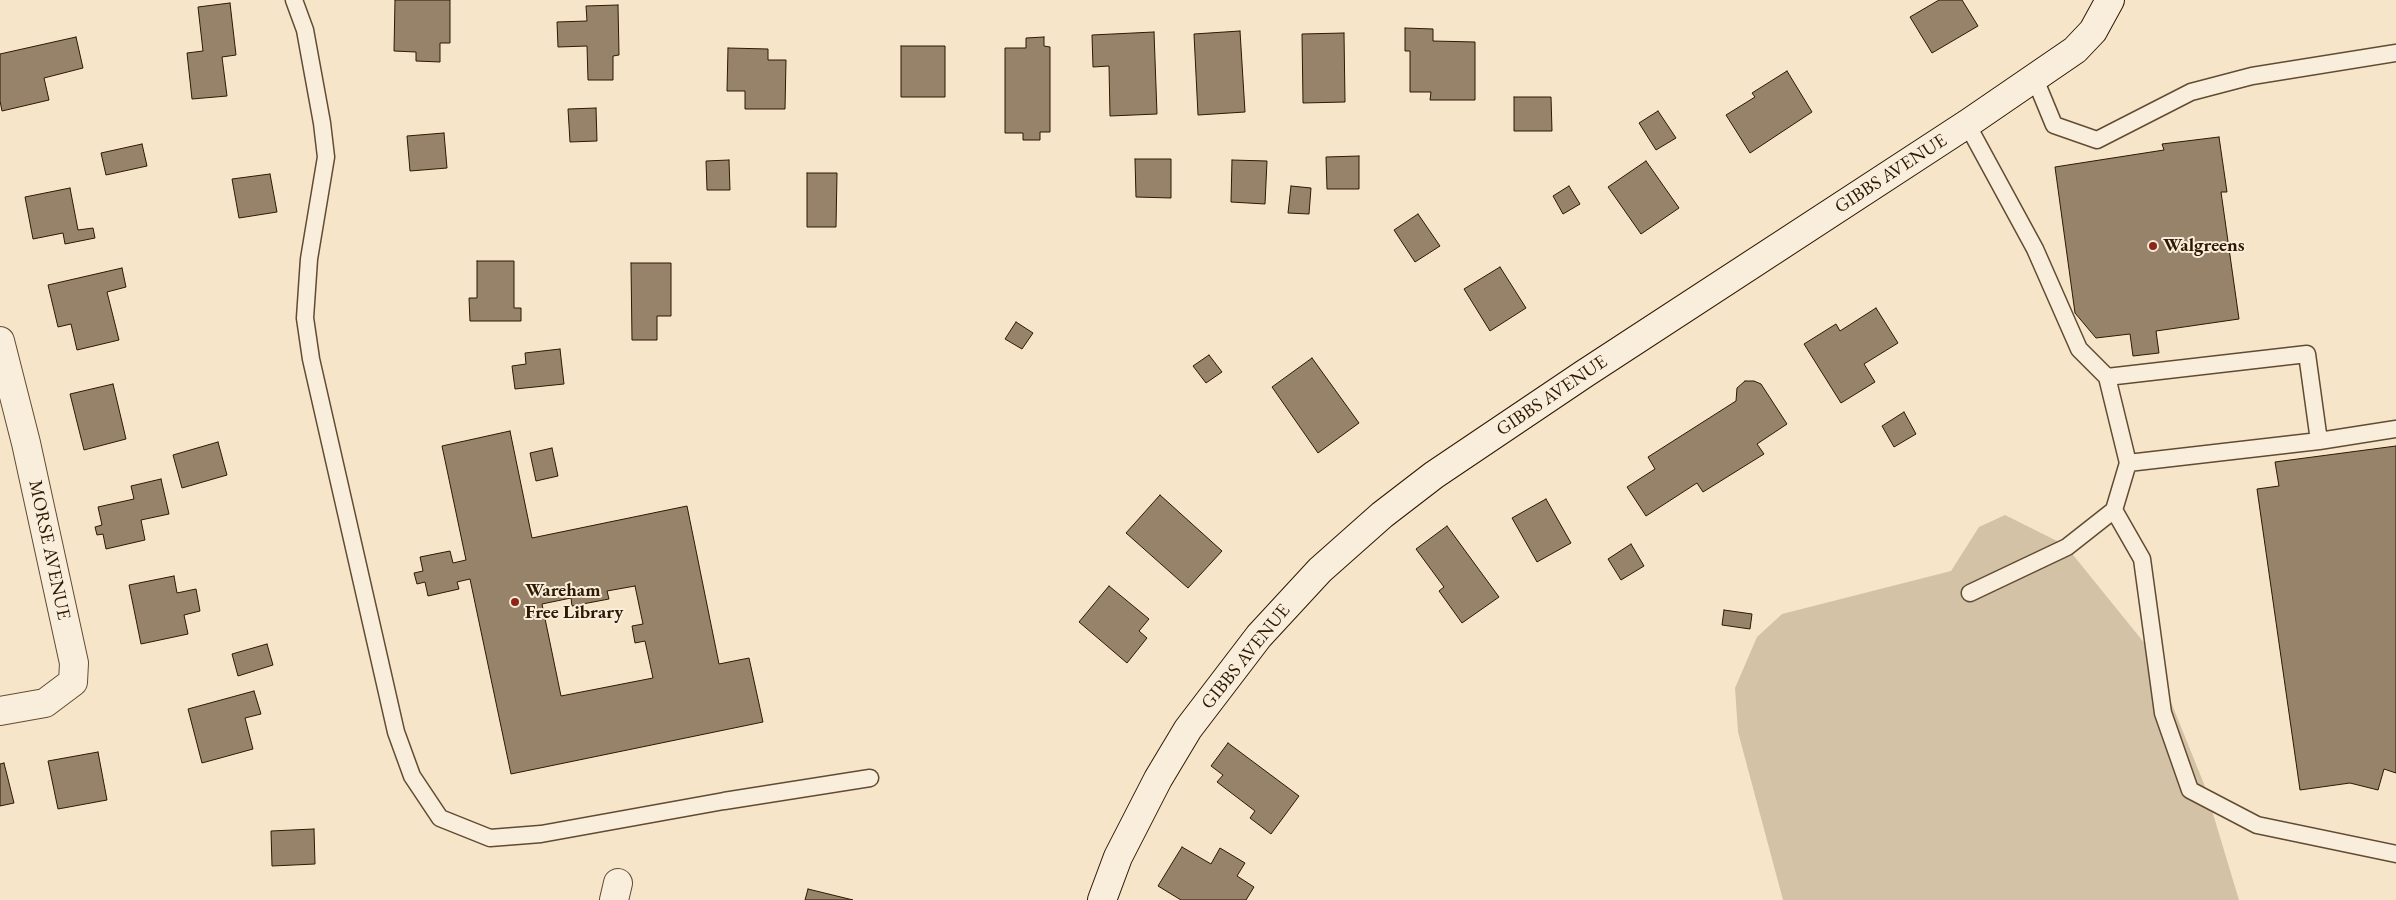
<!DOCTYPE html>
<html>
<head>
<meta charset="utf-8">
<style>
	body { margin:0 }
	canvas { display:block; background:#f6e5c9 }
</style>
</head>
<body>
<canvas width="2396" height="900"></canvas>
<script>
const ctx = document.querySelector('canvas').getContext('2d');
ctx.lineJoin = 'round';
function paint(path, color) {
  ctx.fillStyle = color;
  ctx.fill(path, 'evenodd');
}
function toPath(rows) {
  const path = new Path2D();
  for (const r of rows) {
    path.moveTo(r[0], r[1]);
    for (let i = 2; i < r.length; i += 2) path.lineTo(r[i], r[i + 1]);
  }
  return path;
}
function strokePath(path, color, width, dash) {
  ctx.strokeStyle = color;
  ctx.lineWidth = width;
  ctx.lineCap = dash ? 'butt' : 'round';
  ctx.setLineDash(dash || []);
  ctx.stroke(path);
}
function label(font, color, halo, rows, align = 'center') {
  ctx.font = font + ' "EB Garamond",serif';
  ctx.lineWidth = 4;
  ctx.setLineDash([]);
  ctx.textBaseline = 'middle';
  ctx.strokeStyle = halo;
  ctx.fillStyle = color;
  for (const [text, x, y, turn = 0] of rows) {
    ctx.save();
    ctx.translate(x, y);
    ctx.rotate((+turn || 0) * Math.PI / 180);
    ctx.textAlign = isNaN(turn) ? turn : align;
    if (halo) ctx.strokeText(text, 0, 0);
    ctx.fillText(text, 0, 0);
    ctx.restore();
  }
}
paint(toPath([
	[2005,515,2065,545,2150,650,2204,784,2239,900,1783,900,1738,732,1735,688,1757,637,1782,614,1951,571,1979,527]
]), '#d4c2a7');
const building = toPath([
	[395,0,450,0,450,43,440,43,440,62,416,61,416,52,394,51,395,0],
	[1939,0,1962,0,1978,26,1932,53,1910,17,1939,0],
	[230,3,236,55,222,57,227,96,192,99,187,53,203,51,198,7,230,3],
	[618,5,619,55,613,56,613,80,588,80,587,46,558,47,557,22,587,21,586,6,618,5],
	[1405,28,1433,29,1433,41,1475,42,1475,100,1430,100,1431,92,1410,92,1410,51,1405,51,1405,28],
	[1240,31,1245,112,1198,115,1194,34,1240,31],
	[1154,32,1157,114,1110,116,1109,66,1093,67,1092,35,1154,32],
	[1344,33,1345,102,1303,103,1302,34,1344,33],
	[76,37,83,68,44,78,49,100,2,111,0,101,0,54,76,37],
	[1044,37,1044,46,1050,47,1050,132,1040,132,1040,140,1023,140,1023,133,1005,133,1005,48,1026,48,1026,38,1044,37],
	[901,46,945,46,945,97,901,97,901,46],
	[728,48,768,49,768,60,786,60,785,109,745,109,745,91,727,91,728,48],
	[1787,71,1812,112,1750,153,1726,115,1755,97,1752,93,1787,71],
	[1514,97,1551,97,1552,131,1514,131,1514,97],
	[596,108,597,141,570,142,568,109,596,108],
	[1658,111,1676,138,1656,150,1639,123,1658,111],
	[444,133,447,168,410,171,407,136,444,133],
	[2219,137,2227,192,2221,192,2239,319,2156,331,2159,353,2133,356,2130,334,2096,338,2075,313,2055,167,2164,150,2162,144,2219,137],
	[142,144,147,166,106,175,101,153,142,144],
	[1359,156,1359,189,1327,189,1326,157,1359,156],
	[1135,159,1171,159,1171,198,1136,197,1135,159],
	[729,160,730,190,707,190,706,161,729,160],
	[1232,160,1267,161,1265,204,1231,202,1232,160],
	[1646,161,1679,208,1641,234,1608,187,1646,161],
	[807,173,837,173,836,227,807,227,807,173],
	[270,174,277,212,239,218,232,179,270,174],
	[1291,186,1311,188,1309,214,1288,213,1291,186],
	[1569,186,1580,204,1563,214,1553,196,1569,186],
	[70,188,78,230,93,228,95,238,65,244,63,233,33,239,25,197,70,188],
	[1418,214,1440,246,1415,262,1394,230,1418,214],
	[477,261,514,261,514,308,521,308,521,321,470,321,469,298,477,298,477,261],
	[631,263,671,263,671,316,657,316,657,340,632,340,631,263],
	[1500,267,1526,308,1490,331,1464,289,1500,267],
	[122,268,126,287,107,292,119,340,77,350,71,324,58,327,48,285,122,268],
	[1876,308,1898,343,1864,364,1875,382,1841,403,1804,344,1836,324,1840,331,1876,308],
	[1016,322,1033,333,1022,349,1005,339,1016,322],
	[560,349,564,384,515,389,512,366,526,364,525,353,560,349],
	[1209,355,1222,372,1206,383,1193,366,1209,355],
	[1312,358,1359,423,1318,453,1272,387,1312,358],
	[1745,381,1754,381,1761,384,1787,424,1757,444,1764,454,1703,492,1697,483,1646,516,1627,487,1655,469,1648,457,1736,401,1737,388,1745,381],
	[113,384,126,439,84,450,70,394,113,384],
	[1904,412,1916,434,1894,447,1882,426,1904,412],
	[510,431,532,538,687,506,719,664,749,658,763,722,511,774,470,579,457,582,459,589,428,596,425,582,417,584,414,573,423,571,420,557,450,551,453,563,466,560,442,446,510,431],
	[635,586,643,624,632,626,635,643,645,641,653,678,561,696,542,604,571,598,572,606,609,599,607,591,635,586],
	[218,442,227,475,182,488,173,455,218,442],
	[2396,446,2396,773,2384,769,2378,790,2350,783,2300,790,2257,489,2279,486,2275,462,2396,446],
	[552,448,558,476,536,481,530,453,552,448],
	[161,479,169,514,141,520,145,540,106,549,103,534,97,535,95,527,102,525,98,507,134,499,131,486,161,479],
	[1160,495,1222,551,1188,588,1126,533,1160,495],
	[1546,499,1571,543,1537,562,1512,518,1546,499],
	[1447,526,1499,597,1462,623,1439,591,1444,587,1416,549,1447,526],
	[1631,544,1644,566,1621,580,1608,559,1631,544],
	[174,576,177,593,196,589,200,611,184,615,188,634,141,644,129,585,174,576],
	[1109,586,1149,619,1139,631,1147,638,1127,663,1079,622,1109,586],
	[1724,610,1752,614,1750,629,1722,625,1724,610],
	[267,644,273,665,238,676,232,654,267,644],
	[254,691,261,714,245,718,253,749,202,763,188,709,254,691],
	[1228,743,1299,796,1271,834,1250,818,1255,811,1217,782,1223,775,1211,766,1228,743],
	[98,752,107,800,58,809,48,761,98,752],
	[4,763,14,803,0,806,0,764,4,763],
	[314,829,315,864,272,866,271,831,314,829],
	[1182,847,1211,864,1220,848,1245,863,1237,876,1254,887,1246,900,1181,900,1158,886,1182,847],
	[808,889,853,900,805,900,808,889]
]);
paint(building, '#968369');
strokePath(building, '#2f1900', 1);
const lane = toPath([
	[294,0,305,30,322,123,326,157,309,259,305,318,311,359,396,732,412,776,440,818,490,838,541,834,724,801,870,778],
	[2035,79,2054,125,2097,140,2191,92,2252,76,2396,53],
	[1967,124,2035,249,2079,349,2107,377,2307,354,2319,441,2128,463,2107,377],
	[2319,441,2396,429],
	[2114,510,2142,559,2163,713,2190,790,2257,825,2396,854],
	[1970,593,2067,547,2114,510,2128,463]
]);
const street = toPath([
	[0,341,26,443,74,663,73,682,45,703,0,711],
	[614,900,618,883]
]);
const secondary = toPath([
	[1102,900,1118,857,1158,779,1188,729,1259,636,1320,570,1382,515,1434,475,1584,374,1967,124,2075,50,2093,31,2110,0]
]);
strokePath(lane, '#614c32', 19);
strokePath(street, '#614c32', 30);
strokePath(secondary, '#2f1900', 30);
strokePath(lane, '#f9eedc', 16);
strokePath(street, '#f9eedc', 28);
strokePath(secondary, '#f9eedc', 28);
for (const [x, y, r, color] of [
	[2153,246,5,"#8f2418"],
	[515,602,5,"#8f2418"]
]) {
  const dot = new Path2D();
  dot.arc(x, y, r, 0, 2 * Math.PI);
  ctx.fillStyle = color;
  ctx.fill(dot);
  strokePath(dot, '#f9eedc', 2);
}
label('19px', '#2f1900', '#f9eedc', [
	["GIBBS AVENUE",1891,174,-33],
	["GIBBS AVENUE",1552,396,-34],
	["MORSE AVENUE",49,550,78],
	["GIBBS AVENUE",1246,657,-51]
]);
label('bold 19px', '#2f1900', '#f9eedc', [
	["Walgreens",2163,246],
	["Wareham",525,591],
	["Free Library",525,613]
], 'left');
</script>
</body>
</html>
